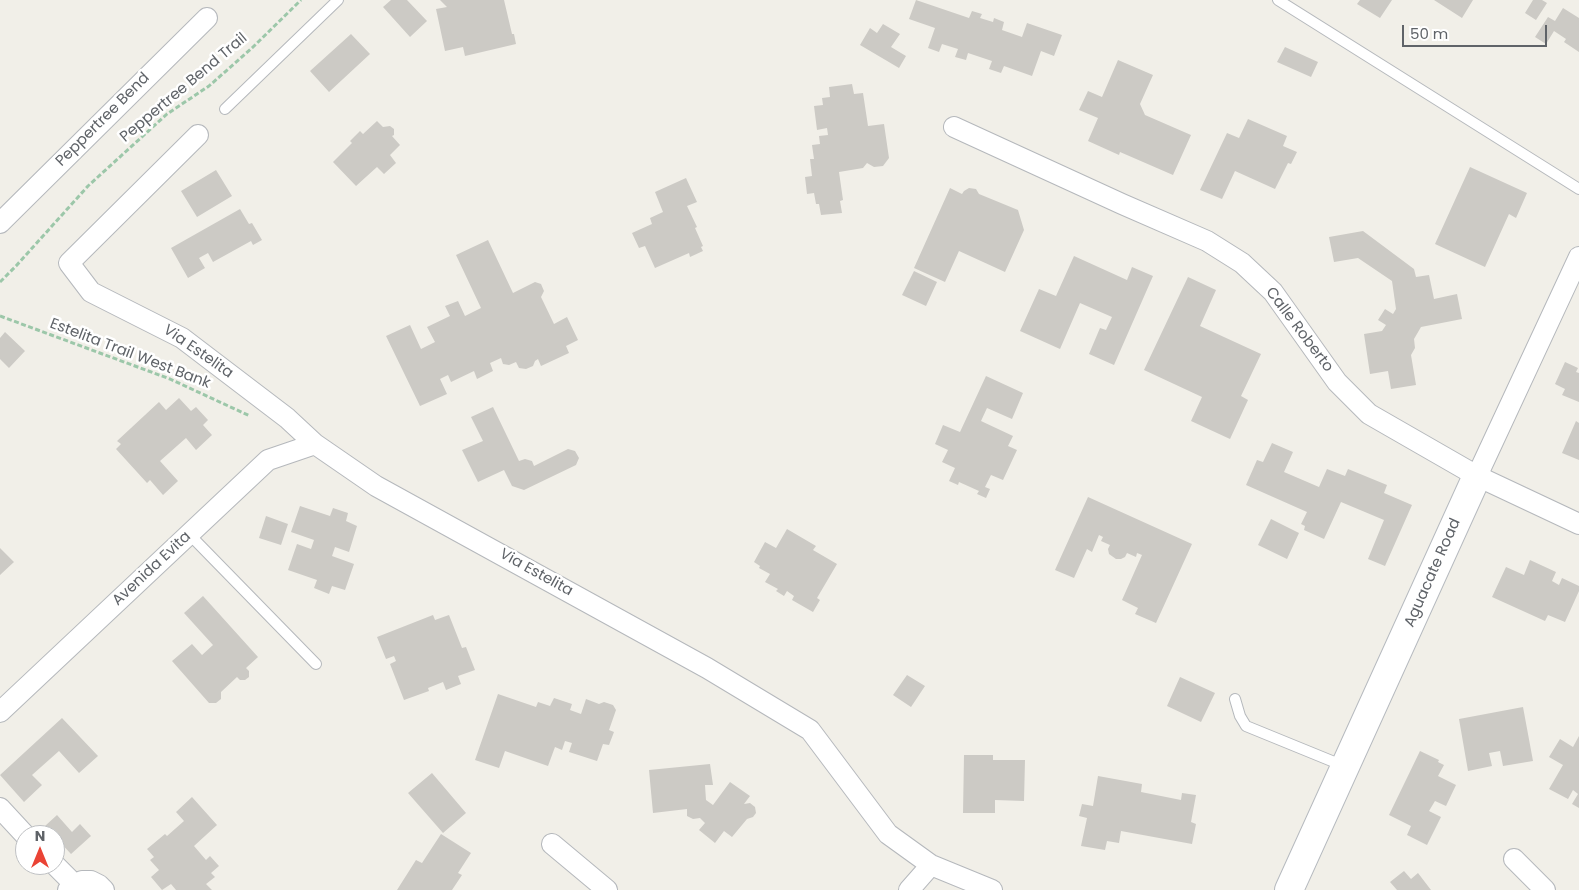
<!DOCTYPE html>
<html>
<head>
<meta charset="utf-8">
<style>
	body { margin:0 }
	#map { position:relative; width:1579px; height:890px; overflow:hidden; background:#f1efe8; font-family:Poppins,sans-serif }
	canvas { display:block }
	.north { position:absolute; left:15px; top:825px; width:50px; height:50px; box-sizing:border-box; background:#fff; border:1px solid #bfc1c3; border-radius:50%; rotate:0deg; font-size:14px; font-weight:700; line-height:20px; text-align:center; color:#5f6368 }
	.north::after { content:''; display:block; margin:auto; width:18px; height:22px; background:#ea4335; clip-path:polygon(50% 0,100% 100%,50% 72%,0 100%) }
	.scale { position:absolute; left:1402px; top:25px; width:145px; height:22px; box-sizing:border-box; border:2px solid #5f6368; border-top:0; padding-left:6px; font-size:15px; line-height:18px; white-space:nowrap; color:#5f6368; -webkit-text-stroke:4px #fff; paint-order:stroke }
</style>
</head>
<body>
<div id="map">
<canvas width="1579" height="890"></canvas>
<div class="north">N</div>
<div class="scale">50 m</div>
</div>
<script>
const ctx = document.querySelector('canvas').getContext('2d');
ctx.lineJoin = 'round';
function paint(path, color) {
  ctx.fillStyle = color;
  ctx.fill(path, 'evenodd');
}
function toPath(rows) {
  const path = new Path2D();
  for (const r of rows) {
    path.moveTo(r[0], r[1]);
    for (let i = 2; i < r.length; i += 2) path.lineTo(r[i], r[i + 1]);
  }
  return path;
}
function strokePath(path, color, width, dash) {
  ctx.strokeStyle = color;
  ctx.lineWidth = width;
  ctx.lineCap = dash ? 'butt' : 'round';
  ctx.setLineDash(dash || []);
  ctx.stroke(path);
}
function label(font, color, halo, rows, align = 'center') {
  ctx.font = font + ' Poppins,sans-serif';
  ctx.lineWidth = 5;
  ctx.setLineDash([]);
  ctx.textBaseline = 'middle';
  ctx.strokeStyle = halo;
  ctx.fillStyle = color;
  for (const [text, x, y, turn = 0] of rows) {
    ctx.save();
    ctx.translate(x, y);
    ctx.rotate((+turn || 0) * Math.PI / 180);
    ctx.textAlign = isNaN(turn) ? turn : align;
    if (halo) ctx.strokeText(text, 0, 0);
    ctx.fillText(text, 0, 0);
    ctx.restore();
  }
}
paint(toPath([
	[391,0,407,0,427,21,410,37,383,7],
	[440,0,504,0,512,34,514,34,516,44,465,56,463,47,445,51,436,9,447,7],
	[916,0,969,18,972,11,982,14,980,18,993,22,994,18,1004,22,1002,30,1022,37,1027,23,1062,35,1054,56,1041,51,1032,76,1004,66,1001,73,989,69,992,61,968,53,966,60,955,57,958,49,942,44,939,52,928,48,935,28,909,19],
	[1360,0,1392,0,1380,18,1357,4],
	[1434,0,1473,0,1462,18],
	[1533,0,1542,0,1547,3,1536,20,1525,13],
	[1563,8,1579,18,1579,52,1564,42,1566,39,1554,31,1546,44,1535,37,1548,17,1555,21],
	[883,24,900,34,891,47,906,56,899,68,860,45,870,28,877,33],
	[351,34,370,54,329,92,310,71],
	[1285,47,1318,62,1311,77,1277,62],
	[1118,60,1153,75,1140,104,1145,115,1191,135,1173,175,1120,152,1119,155,1088,141,1098,118,1079,110,1088,91,1102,97],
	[852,84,854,94,863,93,868,126,884,124,889,158,883,166,874,167,867,163,863,168,839,172,843,200,840,201,842,213,821,215,819,204,816,204,814,193,807,194,805,177,812,176,810,159,814,159,812,145,820,144,819,136,828,135,827,128,817,130,814,106,823,105,822,98,830,97,829,87],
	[1248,119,1287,136,1283,146,1297,152,1291,164,1288,163,1275,189,1235,171,1222,199,1200,190,1227,133,1239,138],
	[377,121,383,127,390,126,394,129,394,135,392,136,400,145,390,155,396,163,384,174,377,167,356,186,333,162,352,143,350,141,360,131,363,134],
	[1470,167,1527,193,1516,218,1509,214,1485,267,1435,244],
	[216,170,232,196,197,217,181,191],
	[686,178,697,202,687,206,697,227,695,228,703,246,701,247,703,251,690,257,689,253,655,268,645,246,639,248,632,233,652,224,650,218,663,212,655,192],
	[950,188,962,194,964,191,969,188,976,189,979,194,1018,210,1024,230,1005,272,959,251,945,282,914,268],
	[240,209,249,224,252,223,262,240,253,245,251,241,213,262,208,253,199,258,205,268,188,278,171,248],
	[1363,231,1414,269,1416,277,1429,275,1434,299,1457,294,1462,319,1421,327,1414,339,1415,348,1411,355,1416,385,1391,389,1388,371,1370,374,1364,334,1382,331,1386,325,1378,320,1385,309,1393,314,1396,309,1392,281,1358,258,1334,262,1329,237],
	[488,240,513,293,535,282,541,284,544,291,541,297,554,324,567,317,578,340,566,346,569,353,541,366,538,359,535,361,533,366,526,369,519,368,516,362,509,365,503,364,501,358,490,363,493,371,477,379,474,371,451,382,448,375,440,379,447,394,420,406,386,336,410,325,421,349,435,342,427,327,450,316,445,306,458,301,465,316,481,308,456,255],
	[1074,256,1127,280,1132,267,1153,276,1114,365,1089,354,1100,328,1106,330,1112,317,1080,303,1060,349,1020,331,1039,289,1056,296],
	[914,271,937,282,926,306,902,295],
	[1188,277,1216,290,1200,326,1261,354,1241,396,1248,400,1230,439,1191,421,1202,397,1144,370],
	[5,332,25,351,9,368,0,359,0,338],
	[1565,362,1578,368,1576,372,1579,373,1579,402,1562,395,1565,389,1555,384],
	[986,376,1023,393,1012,419,987,408,981,421,1013,436,1008,446,1017,450,1003,480,991,475,985,487,990,489,986,498,977,494,979,491,959,482,958,485,949,481,955,468,942,462,948,450,935,444,943,425,960,432],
	[179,398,191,411,196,407,208,420,203,425,212,435,196,450,186,438,160,461,178,481,163,495,150,480,147,483,116,449,121,444,117,441,159,402,166,410],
	[493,407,519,461,525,459,532,461,534,466,568,449,575,451,579,458,576,465,524,490,512,486,504,470,478,482,462,450,483,441,471,417],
	[1576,421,1579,423,1579,460,1562,453],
	[1272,443,1293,452,1284,472,1319,487,1327,469,1345,476,1348,469,1387,485,1384,493,1412,505,1385,566,1368,559,1384,520,1341,502,1324,539,1304,530,1305,526,1301,524,1307,512,1246,485,1257,460,1263,462],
	[1088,497,1192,544,1156,623,1135,614,1138,608,1122,600,1142,555,1137,553,1136,557,1127,553,1125,557,1121,559,1116,559,1109,554,1108,549,1110,545,1101,541,1103,537,1099,535,1092,552,1087,549,1074,578,1055,570],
	[300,506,330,516,333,508,348,513,346,521,357,526,349,552,335,547,332,556,354,564,345,590,332,586,329,594,314,588,317,580,288,570,297,544,311,549,314,540,291,532],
	[266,516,288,524,281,545,259,538],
	[1271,519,1299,533,1287,559,1258,545],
	[787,529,816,546,813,550,837,564,817,598,820,600,813,612,792,600,794,596,787,591,784,596,776,591,778,589,765,582,770,574,759,568,760,566,754,562,765,542,776,548],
	[0,548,14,562,0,575],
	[1530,560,1556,572,1552,581,1559,585,1562,578,1579,586,1579,591,1565,622,1548,615,1545,621,1492,597,1506,567,1524,575],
	[203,596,258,657,246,668,249,671,249,677,245,680,240,680,237,677,221,692,221,699,216,703,209,703,172,661,192,644,202,655,213,645,184,613],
	[433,615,435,620,449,615,462,648,466,647,475,670,458,676,461,684,446,690,443,682,428,688,429,691,404,700,390,664,396,661,394,656,386,659,377,637],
	[907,675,925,686,911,707,893,695],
	[1180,677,1215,693,1201,722,1167,706],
	[498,694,536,707,538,702,550,706,554,698,572,704,570,710,581,714,586,699,599,704,604,702,613,705,616,710,609,730,614,732,609,745,603,744,597,761,569,752,572,743,565,741,562,750,555,747,548,766,505,751,499,768,475,760],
	[1523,707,1533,761,1503,766,1500,751,1489,753,1492,766,1468,771,1459,719],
	[62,718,98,756,79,773,59,751,32,775,42,785,24,802,0,775],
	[1579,736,1579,808,1572,804,1578,794,1573,790,1568,799,1549,789,1563,765,1549,757,1560,739,1573,747],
	[1420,751,1439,760,1438,762,1444,765,1438,776,1456,785,1446,806,1435,801,1429,811,1441,817,1427,845,1407,835,1411,826,1389,815],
	[964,755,993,755,993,760,1025,760,1024,801,995,800,995,813,963,813],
	[710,764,713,785,705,785,706,800,713,805,730,782,750,796,744,804,750,803,755,807,756,813,753,817,747,819,732,837,724,831,715,843,699,830,705,823,700,818,693,819,687,816,687,809,653,813,649,770],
	[432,773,466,813,443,833,408,793],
	[1098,776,1142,784,1141,792,1181,800,1182,793,1196,795,1191,822,1196,824,1192,844,1121,831,1119,843,1107,841,1105,850,1081,846,1087,818,1079,816,1082,804,1093,806],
	[192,797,217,825,194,846,206,860,210,856,219,866,211,873,215,877,206,884,212,890,176,890,171,884,162,890,151,877,159,870,150,860,154,857,147,849,165,834,167,836,184,821,176,812],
	[57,815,72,832,80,824,91,836,71,854,45,826],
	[441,834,471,853,458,873,462,875,452,890,397,890,416,860,422,863],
	[1404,871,1411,879,1418,873,1431,890,1397,890,1390,882]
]), '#cccac5');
const lane = toPath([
	[1278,0,1579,189],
	[225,109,338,0],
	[189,534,316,664],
	[1235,699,1240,716,1246,726,1344,766]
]);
const street = toPath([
	[954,127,1122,204,1207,241,1242,263,1273,292,1337,382,1369,414,1477,476,1579,524],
	[198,135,69,263,91,292,182,338,287,418,315,444,376,486,707,668,810,730,888,834,931,865,992,890],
	[0,223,207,18],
	[1477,476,1579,257],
	[0,712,268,460,315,444],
	[0,808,25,835],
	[552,844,607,890],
	[1514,859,1545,890],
	[55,865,74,884],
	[68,890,74,884,82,881,91,881,99,885,104,890],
	[909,890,931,865]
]);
const secondary = toPath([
	[1289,890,1477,476]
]);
strokePath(lane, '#b5b8bc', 12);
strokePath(street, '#b5b8bc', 22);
strokePath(secondary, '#b6babf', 30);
strokePath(toPath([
	[0,282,16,266,88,186,167,114,209,86,252,48,301,0],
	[0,316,170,379,250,416]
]), '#9cc7a9', 3, [5, 2.5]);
strokePath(lane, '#fff', 10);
strokePath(street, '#fff', 20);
strokePath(secondary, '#fff', 28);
label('15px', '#5f6368', '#fff', [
	["Peppertree Bend Trail",184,88,-40],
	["Peppertree Bend",103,120,-45],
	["Calle Roberto",1299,330,53],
	["Via Estelita",198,352,35],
	["Estelita Trail West Bank",130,354,21],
	["Avenida Evita",152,569,-43],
	["Via Estelita",536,573,29],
	["Aguacate Road",1433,573,-66]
]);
</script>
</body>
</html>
